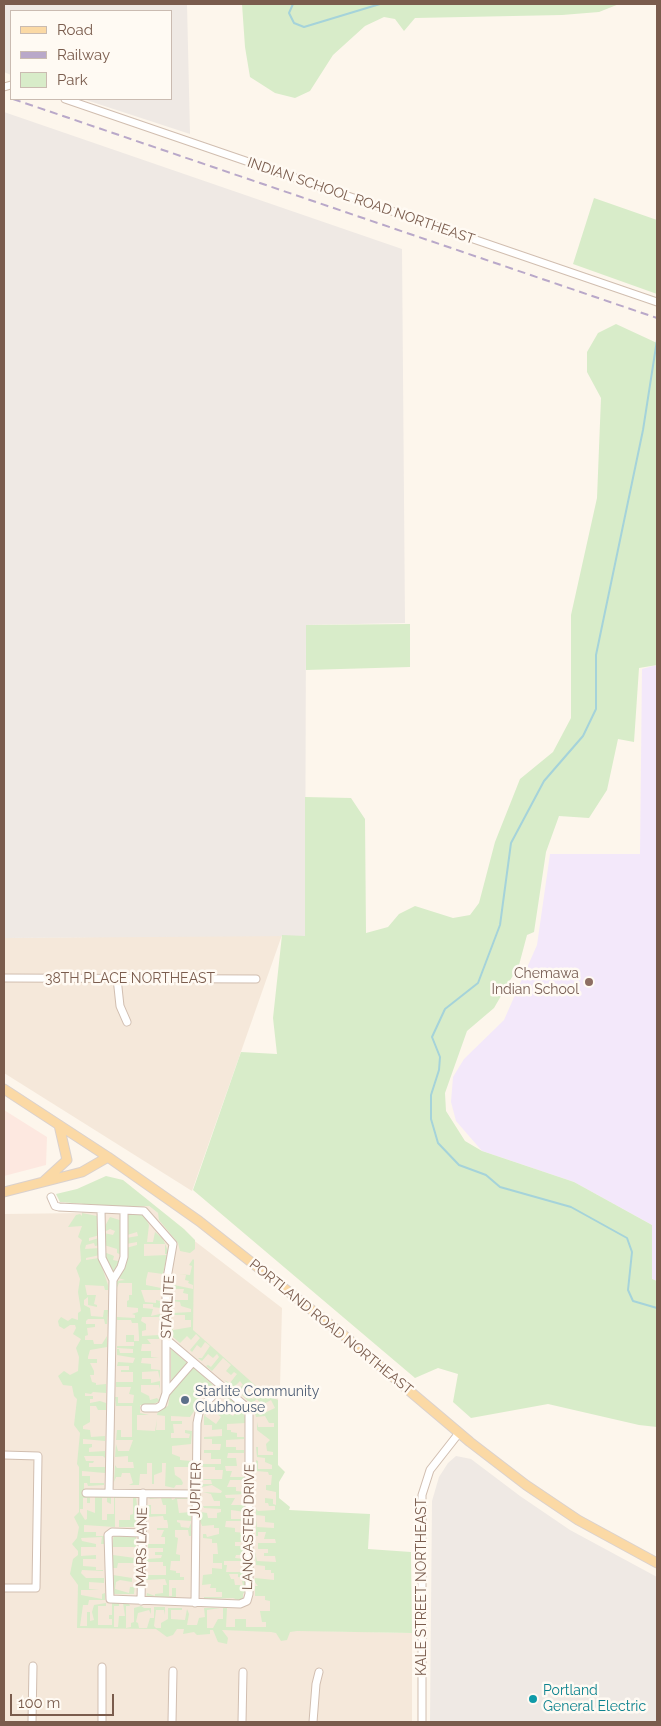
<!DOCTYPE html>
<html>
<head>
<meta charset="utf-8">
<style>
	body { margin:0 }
	#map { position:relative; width:661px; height:1726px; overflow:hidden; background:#fdf6ec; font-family:Raleway,sans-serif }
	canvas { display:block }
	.frame { position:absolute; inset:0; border:5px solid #7a5c4d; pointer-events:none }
	.legend { position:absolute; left:10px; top:10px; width:162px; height:90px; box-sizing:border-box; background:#fffaf3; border:1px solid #cabbb1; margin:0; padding:6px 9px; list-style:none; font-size:15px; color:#7a5c4d }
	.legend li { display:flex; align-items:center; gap:10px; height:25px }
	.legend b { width:25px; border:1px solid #cabbb1 }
	.scale { position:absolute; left:10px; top:1694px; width:104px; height:22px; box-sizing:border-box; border:2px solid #7a5c4d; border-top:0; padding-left:6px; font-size:15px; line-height:18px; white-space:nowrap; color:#7a5c4d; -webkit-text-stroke:4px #fffaf3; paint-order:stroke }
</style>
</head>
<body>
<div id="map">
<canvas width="661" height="1726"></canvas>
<div class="frame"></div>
<ul class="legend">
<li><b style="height:6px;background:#fbd9a5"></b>Road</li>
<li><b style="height:6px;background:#b9a8c9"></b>Railway</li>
<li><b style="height:14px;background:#d8ecc9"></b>Park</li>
</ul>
<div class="scale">100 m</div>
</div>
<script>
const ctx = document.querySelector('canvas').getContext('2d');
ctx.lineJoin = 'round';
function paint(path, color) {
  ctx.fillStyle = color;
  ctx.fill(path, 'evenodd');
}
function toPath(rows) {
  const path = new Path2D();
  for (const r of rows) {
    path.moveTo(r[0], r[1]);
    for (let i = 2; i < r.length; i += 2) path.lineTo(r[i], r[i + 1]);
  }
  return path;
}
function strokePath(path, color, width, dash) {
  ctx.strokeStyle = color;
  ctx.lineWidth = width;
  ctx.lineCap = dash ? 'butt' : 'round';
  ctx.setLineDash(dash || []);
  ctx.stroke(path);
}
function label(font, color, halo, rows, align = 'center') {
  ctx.font = font + ' Raleway,sans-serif';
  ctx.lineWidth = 5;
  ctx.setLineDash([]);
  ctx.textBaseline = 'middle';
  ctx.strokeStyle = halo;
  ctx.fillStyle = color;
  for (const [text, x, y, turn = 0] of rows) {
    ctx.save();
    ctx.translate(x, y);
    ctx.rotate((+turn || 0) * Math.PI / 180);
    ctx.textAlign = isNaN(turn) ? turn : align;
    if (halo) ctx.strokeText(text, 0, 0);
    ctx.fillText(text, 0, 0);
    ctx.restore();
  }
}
paint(toPath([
	[282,935,192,1191,4,1073,4,938],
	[82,1203,149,1206,282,1308,280,1387,278,1387,278,1630,412,1633,412,1722,4,1722,4,1214,82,1213]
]), '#f5e8da');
paint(toPath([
	[4,1110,47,1137,46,1165,4,1176]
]), '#fde8e0');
paint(toPath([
	[4,4,187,4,190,134,83,99,171,99,171,11,11,11,11,75,4,72],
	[4,112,402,249,405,623,306,625,305,936,4,938],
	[456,1456,471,1459,520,1496,570,1530,657,1577,657,1722,430,1722,432,1501,439,1477,448,1463]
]), '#efe9e4');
paint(toPath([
	[657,665,657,1281,652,1279,652,1225,574,1182,482,1151,456,1121,451,1102,453,1077,464,1059,504,1020,537,945,550,854,640,854,642,669]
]), '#f3e8fa');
paint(toPath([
	[242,4,619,4,599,12,562,15,415,18,404,31,395,19,384,17,365,26,333,55,310,91,295,98,275,93,250,77,245,47],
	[594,198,657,220,657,294,573,264],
	[616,324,657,343,657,665,639,668,634,742,618,739,607,790,589,818,559,816,546,852,534,932,527,935,519,965,494,1008,467,1031,445,1093,446,1111,465,1141,482,1151,574,1182,652,1225,652,1279,657,1281,657,1427,639,1425,548,1404,471,1418,453,1402,458,1374,438,1368,415,1378,193,1190,241,1052,277,1054,273,1018,282,935,305,936,305,797,351,798,365,819,366,933,388,927,399,914,415,906,453,918,470,915,479,903,495,842,520,779,553,752,571,718,571,615,597,498,601,398,587,372,587,352,598,333],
	[410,624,410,667,306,670,306,625],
	[106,1176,123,1180,184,1229,195,1240,195,1249,190,1253,180,1251,178,1243,159,1220,158,1213,149,1206,122,1207,60,1202,56,1194,77,1189],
	[82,1213,97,1216,100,1221,100,1235,89,1238,89,1241,99,1238,100,1245,95,1246,94,1243,86,1245,85,1249,100,1248,100,1255,86,1258,86,1260,99,1258,108,1285,108,1290,105,1290,104,1286,85,1285,87,1295,96,1295,94,1304,97,1305,97,1307,88,1305,88,1297,84,1300,84,1305,90,1308,91,1316,103,1317,104,1310,108,1310,107,1324,105,1324,104,1319,88,1319,86,1321,86,1324,95,1324,95,1327,87,1328,88,1335,85,1336,85,1340,93,1340,94,1344,102,1344,107,1336,107,1347,90,1350,88,1357,88,1359,97,1359,97,1363,90,1363,94,1371,94,1375,90,1375,92,1382,96,1383,96,1385,106,1384,106,1393,93,1392,91,1394,85,1393,85,1396,93,1396,93,1399,90,1399,90,1403,100,1401,106,1403,106,1410,98,1410,96,1406,90,1406,90,1422,83,1426,83,1429,90,1430,91,1437,105,1436,105,1441,83,1439,83,1444,92,1444,92,1447,89,1448,89,1452,105,1451,105,1458,103,1456,84,1456,86,1461,94,1461,93,1463,89,1463,89,1467,105,1467,105,1473,82,1471,82,1476,90,1476,90,1483,104,1483,104,1485,88,1486,87,1483,84,1483,84,1497,90,1497,90,1503,87,1503,87,1498,83,1498,83,1509,80,1509,80,1512,85,1520,87,1519,87,1510,95,1513,95,1497,111,1497,111,1504,107,1502,107,1498,102,1498,102,1520,107,1520,107,1514,114,1514,114,1497,136,1497,137,1505,135,1527,119,1527,119,1520,130,1520,130,1515,133,1514,133,1498,115,1498,115,1527,84,1525,84,1532,96,1532,96,1536,104,1536,104,1544,101,1544,102,1537,81,1538,82,1541,96,1544,96,1547,81,1547,81,1556,96,1555,96,1559,83,1559,83,1566,96,1567,96,1570,103,1570,103,1571,82,1570,81,1573,86,1578,104,1578,104,1583,89,1582,89,1589,99,1590,81,1590,81,1595,102,1599,102,1594,105,1593,105,1600,89,1600,88,1605,83,1605,80,1626,87,1626,87,1612,90,1612,90,1621,94,1620,92,1612,94,1605,106,1603,106,1606,98,1606,98,1625,112,1625,112,1619,109,1619,109,1615,112,1615,112,1603,119,1603,119,1609,119,1606,114,1606,114,1627,118,1627,119,1616,125,1616,123,1603,129,1604,130,1606,126,1606,126,1628,131,1627,131,1623,134,1622,134,1608,141,1606,144,1608,151,1608,151,1614,149,1610,138,1613,136,1622,138,1623,139,1628,147,1628,150,1618,154,1618,154,1607,165,1607,165,1615,164,1610,156,1610,154,1626,156,1628,161,1628,161,1623,168,1619,168,1608,182,1608,182,1610,171,1610,171,1619,185,1620,187,1609,189,1614,187,1625,197,1625,199,1618,205,1617,204,1608,220,1608,207,1610,207,1628,213,1628,218,1619,223,1619,223,1608,227,1608,226,1627,235,1627,235,1619,246,1619,246,1627,266,1627,266,1622,262,1622,260,1611,270,1611,270,1601,265,1600,265,1596,255,1596,255,1586,258,1586,254,1581,255,1578,274,1580,274,1573,271,1573,271,1570,265,1570,265,1566,256,1565,255,1552,257,1561,276,1562,275,1556,264,1556,264,1553,268,1553,268,1549,258,1549,258,1543,276,1543,275,1539,264,1539,266,1532,258,1532,258,1536,256,1536,256,1519,257,1527,274,1528,274,1523,265,1522,265,1516,256,1515,256,1509,258,1511,275,1510,275,1506,269,1506,268,1503,265,1503,265,1498,273,1499,273,1504,276,1505,276,1492,266,1490,266,1485,271,1485,272,1475,269,1475,268,1472,256,1471,256,1460,258,1461,258,1469,272,1469,272,1465,265,1462,265,1458,257,1457,256,1447,258,1447,258,1455,273,1455,273,1452,267,1451,266,1444,270,1440,257,1430,257,1422,258,1427,274,1427,274,1423,269,1423,265,1416,256,1417,254,1409,256,1407,260,1415,275,1408,271,1400,262,1405,257,1399,251,1404,241,1394,253,1399,258,1392,248,1384,238,1393,236,1391,243,1385,240,1381,233,1388,224,1380,230,1383,237,1374,234,1372,231,1375,226,1371,231,1365,223,1358,212,1371,206,1366,208,1365,211,1367,219,1357,217,1354,213,1358,208,1354,202,1361,198,1358,202,1358,210,1346,205,1342,201,1348,197,1345,192,1352,190,1350,200,1338,196,1334,191,1340,187,1336,180,1343,173,1337,171,1319,173,1330,191,1327,191,1320,185,1320,185,1315,171,1315,171,1309,173,1313,191,1312,191,1309,181,1306,180,1302,171,1301,171,1296,173,1300,188,1300,188,1294,183,1293,184,1289,172,1289,174,1280,174,1285,193,1289,193,1285,188,1283,189,1281,185,1280,186,1275,179,1274,190,1275,192,1266,189,1265,193,1259,194,1260,193,1330,265,1394,278,1400,278,1465,285,1472,279,1482,279,1498,290,1507,289,1510,370,1514,368,1549,411,1552,412,1633,297,1631,290,1632,287,1640,281,1641,276,1633,271,1632,222,1630,228,1638,227,1644,218,1642,213,1630,210,1630,210,1634,197,1635,194,1632,183,1634,184,1629,177,1629,173,1635,167,1637,156,1629,77,1628,78,1585,70,1574,73,1559,78,1555,78,1551,72,1544,77,1538,79,1527,74,1517,79,1512,79,1467,77,1464,80,1433,74,1425,77,1399,74,1396,72,1386,63,1385,58,1376,64,1371,70,1375,78,1371,79,1357,76,1348,81,1339,73,1334,76,1328,75,1325,70,1325,64,1329,59,1326,58,1321,61,1317,68,1321,72,1318,78,1320,78,1313,81,1311,78,1292,80,1279,76,1268,81,1261,80,1246,82,1240,78,1237,82,1226,68,1227,76,1215,80,1214,82,1216],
	[127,1215,144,1215,149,1225,147,1242,153,1242,155,1232,163,1239,168,1251,168,1254,165,1254,165,1244,144,1244,144,1256,167,1255,163,1274,148,1272,146,1280,146,1285,161,1288,161,1290,141,1290,145,1302,156,1303,156,1300,160,1301,160,1308,153,1307,153,1304,143,1304,143,1308,153,1309,151,1316,160,1314,161,1325,159,1317,142,1317,141,1321,146,1324,146,1330,142,1331,142,1336,159,1335,159,1339,147,1339,151,1344,142,1344,141,1351,151,1351,151,1357,159,1358,142,1358,141,1363,151,1364,151,1369,160,1370,160,1379,158,1371,142,1372,142,1379,151,1379,151,1383,160,1381,160,1389,159,1385,141,1385,141,1392,149,1396,150,1400,157,1398,160,1401,149,1406,140,1405,140,1413,149,1415,137,1415,137,1430,155,1431,157,1419,156,1430,165,1430,165,1416,157,1415,158,1411,168,1406,170,1394,193,1367,213,1385,199,1398,201,1401,190,1417,171,1416,171,1421,182,1421,182,1424,173,1424,174,1433,171,1433,171,1438,189,1438,190,1434,185,1433,185,1430,192,1431,191,1444,172,1446,172,1454,180,1457,180,1460,191,1461,191,1476,189,1476,189,1467,174,1467,175,1475,181,1479,183,1483,182,1485,176,1485,174,1488,165,1486,166,1463,162,1463,162,1472,154,1475,154,1484,152,1484,152,1463,147,1463,147,1474,140,1474,139,1485,129,1485,133,1483,130,1473,122,1473,121,1477,116,1477,114,1482,115,1465,117,1468,134,1468,133,1462,128,1462,128,1456,115,1457,116,1444,118,1451,129,1451,133,1440,116,1440,117,1430,121,1430,121,1437,132,1437,132,1406,116,1406,115,1397,118,1397,118,1403,133,1403,134,1395,129,1394,131,1387,116,1387,116,1382,133,1382,133,1372,121,1372,121,1370,129,1370,129,1366,117,1366,118,1362,133,1363,135,1358,117,1355,117,1349,119,1349,120,1353,133,1353,133,1349,117,1348,117,1346,134,1346,134,1342,126,1342,126,1335,134,1335,134,1341,139,1341,139,1337,138,1323,132,1323,131,1320,117,1320,117,1317,135,1318,135,1315,132,1314,138,1312,138,1308,127,1307,127,1301,129,1300,129,1295,132,1295,132,1283,119,1283,116,1290,116,1281,125,1280,118,1278,116,1272,108,1270,103,1257,104,1252,114,1256,113,1260,118,1261,122,1255,117,1253,117,1249,104,1245,104,1233,113,1235,115,1231,110,1229,104,1232,105,1226,110,1217,126,1222],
	[124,1226,127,1235,137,1232,138,1236,126,1238,126,1244,137,1242,137,1245,126,1248,124,1267,121,1262,122,1240,125,1235,122,1227],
	[171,1349,187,1363,181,1370,182,1374,171,1383],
	[221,1392,237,1403,234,1406,239,1410,241,1408,245,1417,246,1423,227,1424,227,1430,231,1430,231,1432,237,1433,237,1437,244,1437,244,1439,226,1440,226,1447,236,1447,236,1450,244,1450,244,1453,228,1453,227,1458,236,1458,237,1466,225,1466,226,1471,232,1471,230,1477,244,1477,244,1480,230,1480,227,1487,236,1487,236,1491,246,1492,246,1494,225,1495,226,1498,235,1498,231,1505,244,1505,245,1512,231,1510,231,1519,245,1519,245,1528,243,1521,226,1521,225,1527,235,1528,235,1532,245,1533,245,1542,235,1542,235,1546,245,1546,245,1555,236,1555,235,1558,245,1559,245,1561,224,1561,224,1565,227,1565,226,1572,244,1572,244,1578,238,1577,238,1574,229,1574,231,1579,234,1579,235,1585,243,1585,242,1581,245,1581,246,1590,243,1594,243,1599,240,1601,233,1598,204,1599,204,1597,222,1597,222,1592,216,1592,216,1588,210,1588,211,1584,202,1585,203,1575,212,1574,212,1568,222,1569,222,1563,213,1563,213,1554,218,1554,217,1543,212,1543,212,1539,203,1538,203,1534,206,1534,207,1537,219,1534,219,1528,214,1528,214,1525,202,1526,199,1518,201,1512,207,1513,208,1518,217,1518,217,1513,221,1512,221,1509,204,1508,203,1506,220,1506,220,1501,214,1501,211,1494,203,1492,221,1493,222,1491,212,1485,202,1487,202,1484,212,1484,211,1480,204,1480,203,1479,222,1479,223,1470,215,1470,215,1467,203,1467,203,1464,221,1464,221,1459,211,1459,211,1453,204,1453,204,1450,220,1450,221,1444,212,1444,212,1439,204,1439,204,1437,222,1436,222,1429,212,1430,212,1425,204,1425,204,1416,207,1410,208,1411,205,1416,216,1424,221,1417,216,1413,218,1410,219,1412,222,1408,233,1416,238,1410,220,1395],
	[148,1496,171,1496,172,1500,175,1499,175,1496,190,1496,191,1499,177,1499,179,1513,191,1512,191,1521,177,1520,177,1522,180,1523,181,1527,189,1528,191,1523,191,1536,189,1536,188,1530,175,1530,175,1537,178,1538,176,1554,180,1555,180,1561,171,1561,170,1570,176,1571,176,1573,180,1573,180,1577,184,1577,184,1580,169,1580,169,1596,172,1596,172,1588,176,1588,176,1597,146,1598,147,1593,155,1596,155,1594,163,1593,163,1585,167,1585,165,1579,146,1580,147,1575,166,1575,166,1566,163,1566,163,1562,146,1562,146,1559,161,1558,162,1555,155,1555,155,1552,163,1552,163,1548,148,1548,148,1544,165,1544,165,1537,161,1537,164,1530,157,1530,157,1528,168,1528,168,1525,167,1520,164,1520,163,1516,147,1517,147,1505,151,1505,151,1514,166,1514,166,1505,163,1505,161,1498,150,1499],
	[114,1533,136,1534,136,1547,113,1547,113,1555,135,1558,135,1563,118,1563,117,1568,113,1568,113,1575,132,1578,132,1582,120,1580,116,1582,115,1589,129,1593,130,1587,133,1587,135,1583,134,1594,114,1594,112,1591,112,1547]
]), '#d8ecc9');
strokePath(toPath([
	[293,4,289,13,294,23,304,27,380,4],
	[657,340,643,430,596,655,596,709,583,736,544,781,511,843,500,925,478,983,445,1009,432,1037,440,1057,439,1070,431,1095,431,1119,438,1143,459,1165,486,1175,500,1187,571,1207,627,1238,632,1252,628,1290,633,1301,657,1308]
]), '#a5d3da', 2);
const minor = toPath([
	[4,87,11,85],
	[65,99,657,302],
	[4,978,256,979],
	[117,978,120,1006,127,1022],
	[51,1197,55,1206,59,1207,144,1211,173,1244,166,1284,166,1393,162,1405,157,1408,145,1408],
	[101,1210,102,1258,113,1280,121,1267,124,1257,124,1211],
	[166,1393,193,1362],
	[4,1455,38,1456,36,1588,4,1588],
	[86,1493,196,1494],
	[109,1493,113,1280],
	[142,1533,112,1532,108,1535,110,1599,240,1604,247,1601,249,1594,249,1413,244,1405,166,1339],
	[141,1601,143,1493],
	[195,1603,197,1423,199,1413,203,1406,221,1387],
	[32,1722,33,1666],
	[102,1722,102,1667],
	[172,1722,173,1671],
	[242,1722,243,1672],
	[313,1722,316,1684,319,1672],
	[422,1722,422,1495,430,1470,459,1433]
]);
const major = toPath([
	[4,1089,108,1157,199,1221,341,1333,470,1442,526,1485,578,1520,657,1563],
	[44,1181,67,1160,59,1125],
	[4,1192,82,1172,108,1157]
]);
strokePath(minor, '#d1beb0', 9);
strokePath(major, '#dad1cd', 11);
strokePath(minor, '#fff', 7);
strokePath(major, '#fbd9a5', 9);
strokePath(toPath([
	[13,99,657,318]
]), '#b9a8c9', 2, [8, 5]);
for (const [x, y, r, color] of [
	[589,982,5,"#8d6e63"],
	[185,1400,5,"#5c6f8a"],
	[533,1699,5,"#0f9aa8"]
]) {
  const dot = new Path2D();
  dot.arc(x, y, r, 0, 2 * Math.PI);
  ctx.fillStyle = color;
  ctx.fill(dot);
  strokePath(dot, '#fffaf3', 2);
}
label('14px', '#7a5c4d', '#fffaf3', [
	["INDIAN SCHOOL ROAD NORTHEAST",361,201,19],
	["38TH PLACE NORTHEAST",130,979],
	["STARLITE",168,1307,-87],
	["PORTLAND ROAD NORTHEAST",331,1327,39],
	["JUPITER",196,1490,-89],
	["LANCASTER DRIVE",249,1527,-89],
	["MARS LANE",142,1547,-89],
	["KALE STREET NORTHEAST",422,1587,-90]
]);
label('14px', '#785e54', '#fffaf3', [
	["Chemawa",579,974],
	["Indian School",579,990]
], 'right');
label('14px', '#4e5e75', '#fffaf3', [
	["Starlite Community",195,1392],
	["Clubhouse",195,1408]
], 'left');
label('14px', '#0d838f', '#fffaf3', [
	["Portland",543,1691],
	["General Electric",543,1707]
], 'left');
</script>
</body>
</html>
